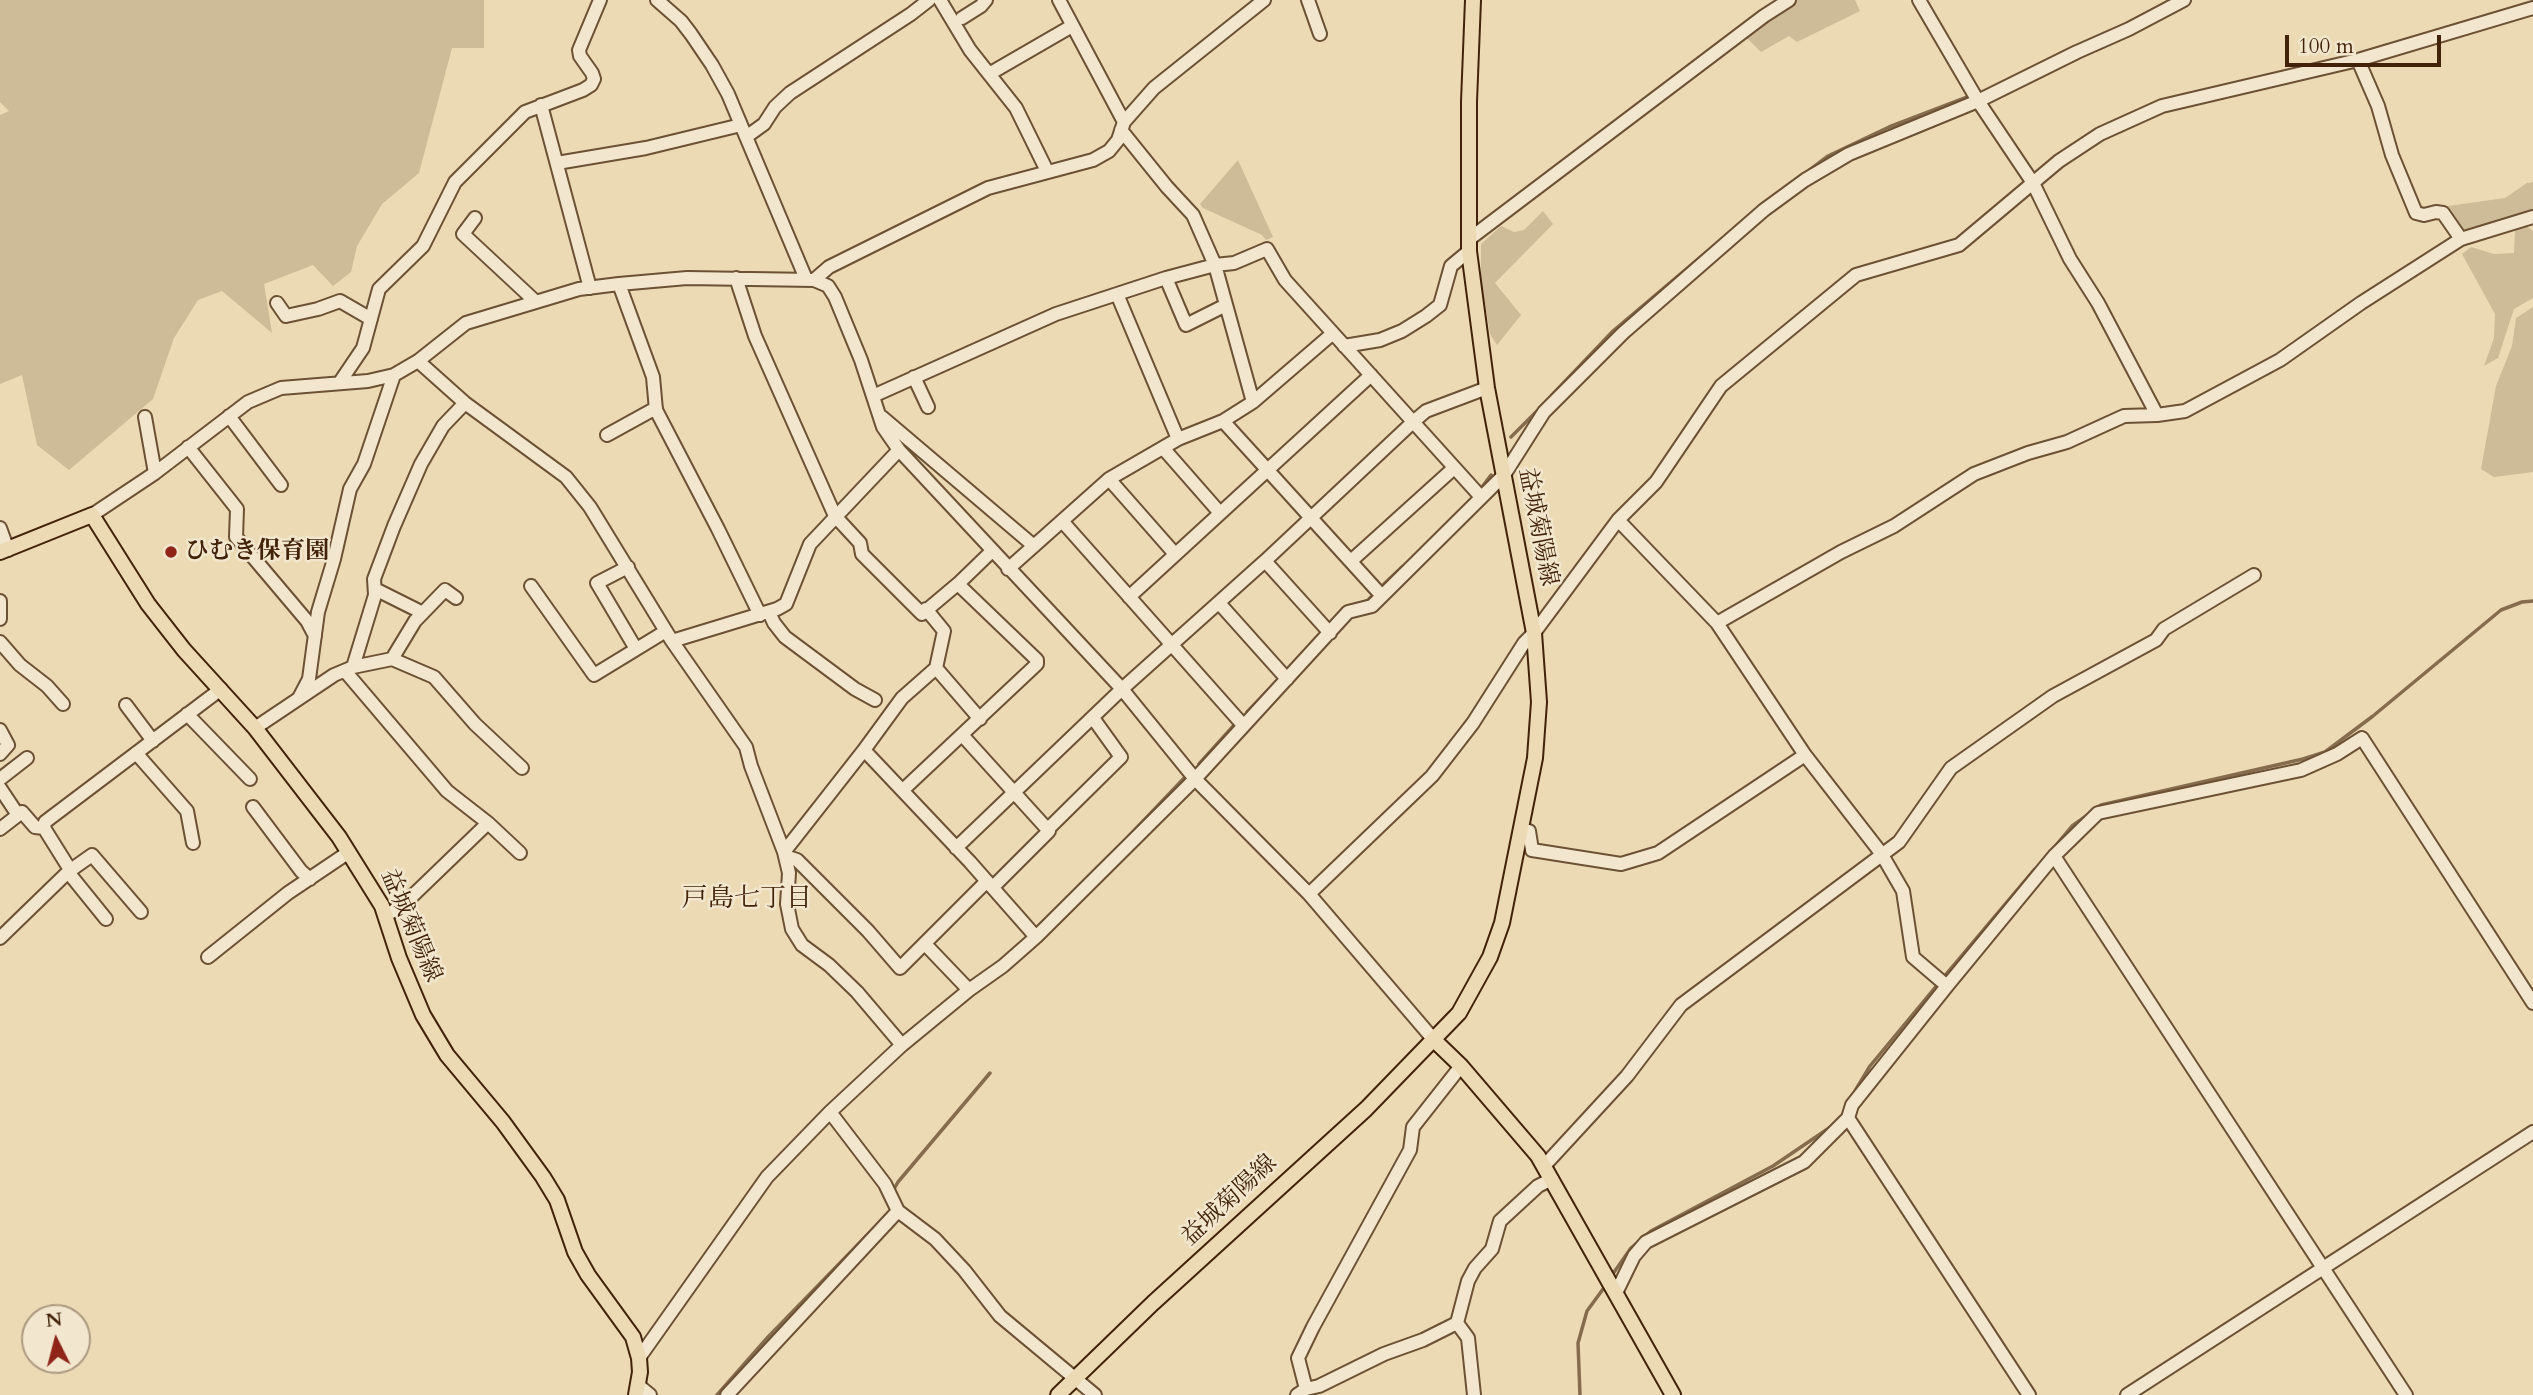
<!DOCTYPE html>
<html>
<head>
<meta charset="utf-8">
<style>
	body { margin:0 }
	#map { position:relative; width:2533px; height:1395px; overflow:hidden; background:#ebdab4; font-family:Cardo,serif }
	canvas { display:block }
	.north { position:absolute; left:21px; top:1304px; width:70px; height:70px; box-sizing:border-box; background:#f2e7ce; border:2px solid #ac9980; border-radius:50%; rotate:354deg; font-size:19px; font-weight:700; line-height:28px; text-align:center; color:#42230a }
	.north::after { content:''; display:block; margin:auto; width:24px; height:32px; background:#8f2418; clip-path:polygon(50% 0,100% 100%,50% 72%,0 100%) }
	.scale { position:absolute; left:2285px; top:35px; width:156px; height:32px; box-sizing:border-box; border:4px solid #42230a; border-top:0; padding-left:9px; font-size:21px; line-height:24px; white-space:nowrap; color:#42230a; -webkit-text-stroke:5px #f2e7ce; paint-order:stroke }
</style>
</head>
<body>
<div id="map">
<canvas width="2533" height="1395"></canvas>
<div class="north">N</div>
<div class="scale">100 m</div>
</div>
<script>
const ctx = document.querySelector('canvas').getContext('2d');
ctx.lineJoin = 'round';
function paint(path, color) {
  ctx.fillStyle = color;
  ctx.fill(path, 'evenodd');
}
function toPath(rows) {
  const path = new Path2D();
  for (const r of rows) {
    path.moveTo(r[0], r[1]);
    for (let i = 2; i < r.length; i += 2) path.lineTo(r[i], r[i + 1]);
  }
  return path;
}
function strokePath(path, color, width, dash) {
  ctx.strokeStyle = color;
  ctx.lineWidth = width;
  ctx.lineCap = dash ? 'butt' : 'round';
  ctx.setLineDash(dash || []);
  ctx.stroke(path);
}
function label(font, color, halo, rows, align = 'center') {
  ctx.font = font + ' Cardo,"Noto Serif JP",serif';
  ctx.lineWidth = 5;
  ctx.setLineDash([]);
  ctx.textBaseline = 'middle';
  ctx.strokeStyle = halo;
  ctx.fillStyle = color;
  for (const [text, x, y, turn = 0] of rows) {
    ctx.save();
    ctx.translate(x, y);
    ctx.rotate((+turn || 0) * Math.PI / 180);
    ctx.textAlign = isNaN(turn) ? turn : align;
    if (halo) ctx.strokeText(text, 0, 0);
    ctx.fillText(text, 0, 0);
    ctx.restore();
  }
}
paint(toPath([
	[0,0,484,0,484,48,452,48,419,173,382,204,357,246,351,272,333,286,313,265,264,284,272,333,222,291,198,300,174,338,153,399,69,470,37,445,22,375,0,384,0,115,9,111,0,102],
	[1794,0,1855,0,1860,11,1797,42,1789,36,1761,52,1746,37],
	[1238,160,1273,237,1266,240,1262,235,1203,208,1200,204],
	[2533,182,2533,212,2463,235,2446,211,2448,206,2505,198,2527,183],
	[1543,211,1553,224,1495,283,1521,315,1497,345,1490,334,1481,280,1481,244,1501,226,1514,232,1524,230],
	[2525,225,2533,231,2533,298,2514,309,2498,358,2484,366,2494,338,2495,314,2462,254,2471,247,2494,254,2514,253,2515,230],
	[2533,307,2533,472,2494,477,2481,469,2496,386,2512,346,2516,318]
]), '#cebb97');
strokePath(toPath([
	[2114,30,2171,0],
	[1807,172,1828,156,1889,127,1970,96],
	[1552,395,1613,331,1743,221],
	[1511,437,1542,406],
	[1482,487,1491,475],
	[1384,584,1403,566],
	[1342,610,1345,607,1367,601,1371,597],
	[1247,712,1277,681],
	[1199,764,1236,723],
	[2094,809,2101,805,2303,759,2325,752,2373,716,2501,610,2522,602,2533,601],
	[1129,836,1187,775],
	[2052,850,2072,826,2089,814],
	[1943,978,2035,869],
	[1855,1091,1870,1066,1938,984],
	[894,1189,898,1182,990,1073],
	[1610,1278,1631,1248,1651,1231,1773,1166,1832,1126],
	[717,1395,768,1337,874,1228],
	[1580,1395,1578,1343,1587,1311,1606,1285]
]), '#856c4d', 3.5);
const minor = toPath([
	[657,0,681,21,691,34,712,65,728,94,806,279],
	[940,0,970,50,1016,108,1047,171],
	[1059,0,1124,122],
	[1308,0,1320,34],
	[1919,0,1978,101,2033,183,2070,259,2098,303,2157,415],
	[962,18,981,6,986,0],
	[2358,60,2378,106,2392,155,2416,213,2424,215,2436,212,2443,213,2461,239],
	[989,74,1072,26],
	[541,105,590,288],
	[1121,130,1167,187,1193,215,1215,265,1253,402],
	[746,137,764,124,775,107,790,93,911,14,929,0],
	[557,163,646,148,741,125],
	[475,218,463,234,536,302],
	[1468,240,1764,16,1789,0],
	[736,278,755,336,835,516,860,543,862,554,922,614,960,582],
	[1166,278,1186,325,1226,305],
	[814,280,829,267,988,188,1093,160,1109,151,1118,140,1124,122,1154,88,1264,0],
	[619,284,653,377,656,410,718,529,760,615],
	[1117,294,1178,439],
	[277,303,286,316,318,309,340,301,371,319],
	[1344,346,1380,340,1402,331,1426,316,1440,305,1451,266,1469,251],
	[418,361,465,403,566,477,590,507,672,641,746,747,751,766,784,852,789,873,787,904,792,929,802,945,829,965,857,992,902,1045],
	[914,377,928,407],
	[340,382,363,348,379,289,423,246,455,182,525,112,583,90,591,85,594,79,592,73,580,56,579,50,600,0],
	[873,396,1056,314,1166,278,1215,265,1234,263,1267,249,1285,280,1481,497],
	[229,416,281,485],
	[145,417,155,473],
	[882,417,1034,546],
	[1223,421,1382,596],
	[607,435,656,408],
	[188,447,237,509,236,537,307,621,315,636],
	[1163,448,1220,513],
	[1109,479,1175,554],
	[92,515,155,473,248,402,281,388,368,381,394,375,418,361,466,323,579,289,619,284,687,278,814,280,828,286,835,297,861,360,883,427,899,450,1122,689,1195,779,1309,894,1434,1040],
	[1618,520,1717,623,1805,755,1881,853,1903,891,1913,957,1947,986],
	[1062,521,1243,725],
	[0,528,8,550],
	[1265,561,1330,633],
	[1351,561,1454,468],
	[628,567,597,583,636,649],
	[1008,569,1109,479,1178,439,1223,421,1253,402,1332,334],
	[531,586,594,675,666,631],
	[375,589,423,613],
	[1129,597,1371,375],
	[0,601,0,619],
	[1219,603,1287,679],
	[769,612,774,623,785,637,855,689,875,700],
	[1717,623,1841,552,1894,526,1974,474,2028,453,2067,442,2124,416,2157,415,2185,411,2280,360,2361,303,2461,239,2533,217],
	[672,641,777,609,786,604,810,544,899,450],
	[0,642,20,665,47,686,63,704],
	[392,659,415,621,445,590,456,598],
	[353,667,375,595,374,579,394,526,421,464,443,426,465,403],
	[936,668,980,719],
	[345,671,447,791,488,823,520,853],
	[299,698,309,679,318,612,334,559,350,489,364,464,394,375],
	[126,705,153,741],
	[187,714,250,779],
	[255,728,334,675,353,667,392,659,434,677,475,724,522,768],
	[0,730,8,745,0,754],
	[963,736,1049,831,993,887],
	[864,750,902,698,936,668,944,631,926,609],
	[136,753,187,811,193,843],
	[0,779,27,758],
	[0,788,18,815],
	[904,789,1037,664,1037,660,961,587,960,582,992,551],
	[253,807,301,871,310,879],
	[0,829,22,812,35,827,44,828],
	[1521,829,1529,831,1532,850,1621,864,1658,853,1805,755],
	[1047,830,1121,757,1093,718],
	[956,848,1122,689,1265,561,1413,422,1426,411,1487,388],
	[784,852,864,750,970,862,1036,937],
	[785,856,797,860,868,931,900,968,987,881],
	[2054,856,2406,1395],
	[1309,894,1432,776,1473,723,1524,643,1534,633,1618,520,1656,482,1721,386,1856,275,1959,245,2059,161,2100,134,2162,106,2358,60,2533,8],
	[385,916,403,905,488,823],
	[106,919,68,872,92,855,141,912],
	[0,938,68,872,69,868,44,828,45,822,221,689],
	[925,944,969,990],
	[208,957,288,893,349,852],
	[830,1112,885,1184,898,1211,935,1239,964,1270,1000,1316,1095,1395],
	[1848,1118,2029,1395],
	[1544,1166,1627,1076,1681,1005,1899,842,1951,768,2053,696,2156,640,2164,629,2254,575],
	[1616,1293,1634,1256,1646,1242,1804,1162,1848,1118,1852,1105,1947,986,2054,856,2098,813,2301,770,2337,754,2362,738,2533,1003],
	[639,1358,767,1177,830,1112,902,1045,969,990,1003,966,1036,937,1195,779,1348,612,1372,606,1504,475,1544,412,1623,333,1764,210,1805,180,1849,154,1978,101,2077,52,2129,29,2184,0],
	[639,1386,650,1395],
	[1306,1389,1319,1386,1384,1354,1423,1340,1457,1323],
	[727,1395,898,1211],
	[1297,1395,1306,1389,1298,1358,1313,1327,1410,1150,1413,1127,1461,1066],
	[1474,1395,1468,1338,1457,1323,1468,1281,1475,1268,1492,1249,1500,1221,1538,1186,1552,1179],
	[2127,1395,2533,1132]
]);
const major = toPath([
	[0,552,92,515,148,604,184,650,255,728,339,837,382,906,399,958,423,1015,447,1055,503,1122,543,1177,557,1200,575,1252,588,1275,633,1337,639,1358,640,1372,636,1395],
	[1434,1040,1461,1066,1538,1156,1673,1395],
	[1058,1395,1153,1303,1366,1109,1459,1013,1490,957,1502,923,1535,758,1539,702,1534,633,1487,388,1469,251,1469,102,1473,0]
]);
strokePath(minor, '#6c5134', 16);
strokePath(major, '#42230a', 18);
strokePath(minor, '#f2e7ce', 12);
strokePath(major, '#ebdab4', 14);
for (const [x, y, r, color] of [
	[171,552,7,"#8f2418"]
]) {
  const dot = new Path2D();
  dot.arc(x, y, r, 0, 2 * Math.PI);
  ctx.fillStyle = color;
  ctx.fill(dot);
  strokePath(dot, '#f2e7ce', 2.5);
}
label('24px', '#42230a', '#f2e7ce', [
	["益城菊陽線",1537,527,79],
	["益城菊陽線",410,926,67],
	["益城菊陽線",1230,1201,-43]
]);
label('bold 24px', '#42230a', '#f2e7ce', [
	["ひむき保育園",185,552]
], 'left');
label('26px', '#42230a', '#f2e7ce', [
	["戸島七丁目",747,900]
]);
</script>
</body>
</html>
